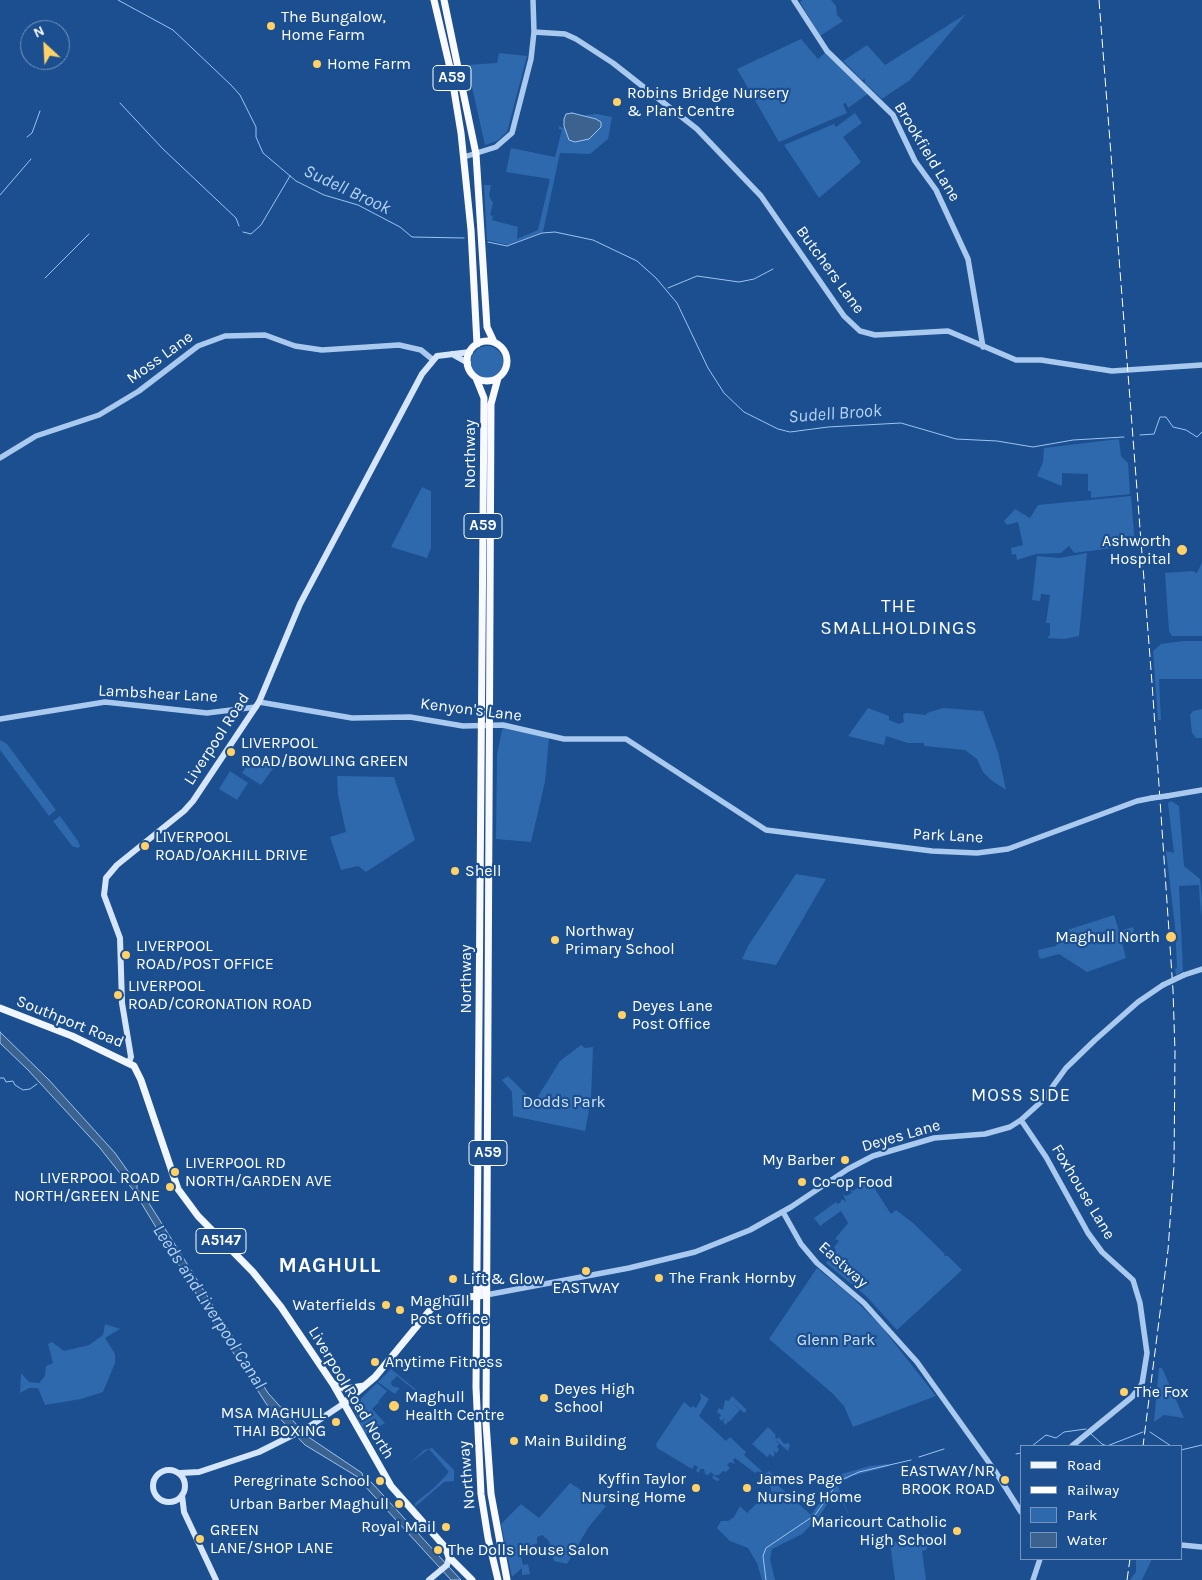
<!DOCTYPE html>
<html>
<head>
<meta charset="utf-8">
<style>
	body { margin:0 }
	#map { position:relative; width:1202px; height:1580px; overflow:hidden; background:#1b4f8f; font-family:Karla,sans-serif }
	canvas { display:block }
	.legend { position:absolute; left:1020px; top:1445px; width:162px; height:115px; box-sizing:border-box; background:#1b4f8f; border:1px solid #7695bc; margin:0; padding:6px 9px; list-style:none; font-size:15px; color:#fff }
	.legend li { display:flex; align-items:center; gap:10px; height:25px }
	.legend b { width:25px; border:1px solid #7695bc }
	.north { position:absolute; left:20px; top:20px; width:50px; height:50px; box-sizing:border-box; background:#1b4f8f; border:1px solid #7695bc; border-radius:50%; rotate:335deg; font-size:14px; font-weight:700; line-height:20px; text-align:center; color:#fff }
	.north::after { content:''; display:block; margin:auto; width:18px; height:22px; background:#ffd166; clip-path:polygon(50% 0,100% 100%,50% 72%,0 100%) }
</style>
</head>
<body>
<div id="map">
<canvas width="1202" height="1580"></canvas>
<ul class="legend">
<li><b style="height:6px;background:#f0f6ff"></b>Road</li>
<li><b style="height:6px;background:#fff"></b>Railway</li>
<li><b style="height:14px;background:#2e69ad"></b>Park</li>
<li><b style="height:14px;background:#3c6290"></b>Water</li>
</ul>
<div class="north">N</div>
</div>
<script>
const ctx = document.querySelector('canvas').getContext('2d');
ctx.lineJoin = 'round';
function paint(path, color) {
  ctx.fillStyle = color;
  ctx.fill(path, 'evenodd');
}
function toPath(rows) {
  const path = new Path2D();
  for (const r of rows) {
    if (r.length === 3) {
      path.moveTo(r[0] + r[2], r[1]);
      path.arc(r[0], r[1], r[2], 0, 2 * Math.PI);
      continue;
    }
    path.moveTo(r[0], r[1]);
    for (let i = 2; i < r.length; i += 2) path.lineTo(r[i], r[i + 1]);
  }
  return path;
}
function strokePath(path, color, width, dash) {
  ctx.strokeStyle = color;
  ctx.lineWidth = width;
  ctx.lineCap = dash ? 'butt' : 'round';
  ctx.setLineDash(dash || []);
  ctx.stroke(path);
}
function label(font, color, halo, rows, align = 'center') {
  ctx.font = font + ' Karla,sans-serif';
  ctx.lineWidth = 4.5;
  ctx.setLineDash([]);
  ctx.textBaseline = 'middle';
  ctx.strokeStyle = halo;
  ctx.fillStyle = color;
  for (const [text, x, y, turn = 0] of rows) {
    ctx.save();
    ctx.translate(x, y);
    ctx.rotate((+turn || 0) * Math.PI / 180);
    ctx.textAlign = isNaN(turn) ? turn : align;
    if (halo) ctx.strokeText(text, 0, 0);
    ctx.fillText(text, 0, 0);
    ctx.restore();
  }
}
paint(toPath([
	[802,0,831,0,836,6,837,15,843,21,820,36,800,2],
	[966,14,910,80,882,99,865,83,865,79,862,80,843,61,867,45,885,65],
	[801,39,818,59,826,52,869,93,848,108,846,103,843,104,847,113,779,142,737,69],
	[499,53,527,56,507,132,497,141,485,145,467,65,497,63],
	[855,113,862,123,843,137,861,162,819,198,784,145,834,124,836,127],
	[597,114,612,117,608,139,590,154,560,153,543,232,508,245,487,240,484,185,491,185,489,196,493,203,490,215,493,216,492,220,518,227,517,239,538,230,550,179,506,172,511,148,555,157,562,130,559,129,559,126,566,129,567,135,596,119,584,115],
	[487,362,16],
	[1119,439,1121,456,1128,463,1130,494,1091,498,1091,491,1088,491,1088,474,1062,473,1062,486,1037,476,1043,462,1044,448],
	[422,487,431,491,431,548,427,558,391,547],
	[1131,496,1135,545,1074,553,1069,546,1061,553,1036,554,1017,560,1016,554,1012,555,1011,548,1023,545,1018,522,1007,525,1004,521,1015,509,1030,518,1038,505],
	[1087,553,1079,636,1064,639,1047,638,1050,635,1050,623,1046,623,1050,595,1041,594,1040,601,1032,600,1037,556,1059,558],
	[1202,562,1202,636,1172,636,1169,631,1165,573,1192,571,1197,573],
	[1183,641,1202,641,1202,679,1159,679,1161,720,1158,720,1153,651,1161,644],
	[868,708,889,716,889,720,899,724,904,722,903,715,906,713,926,715,927,713,943,708,983,711,998,752,1006,790,991,780,983,772,977,759,965,750,924,746,924,743,908,743,886,736,884,745,848,736],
	[1202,709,1202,738,1196,738,1192,733,1190,715,1193,711],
	[503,726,549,738,545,782,531,842,496,839,497,754],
	[0,740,7,744,56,810,49,816,0,750],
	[255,754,274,767,261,785,242,773],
	[230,771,248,783,237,800,219,789],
	[337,776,394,777,415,840,366,872,358,866,341,870,330,837,346,832,338,795],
	[1171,801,1179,806,1184,866,1200,879,1202,898,1201,919,1199,885,1179,886,1183,971,1176,975,1175,969,1177,968,1175,926,1166,851,1174,853,1168,803],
	[60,816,78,841,80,846,78,848,72,846,53,821],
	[796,874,826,879,776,965,742,959,748,946],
	[1114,915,1119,931,1133,927,1135,934,1121,939,1126,958,1087,972,1059,954,1041,959,1039,957,1038,950,1056,946,1061,932],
	[581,1045,585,1048,593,1047,591,1100,585,1131,513,1116,512,1092,502,1080,508,1076,531,1099,537,1098,560,1061],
	[869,1180,891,1214,896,1210,913,1223,945,1254,944,1256,948,1256,962,1270,897,1330,866,1296,826,1263,836,1250,834,1247,839,1241,835,1239,848,1223,841,1211,820,1226,814,1218,836,1202,837,1204,840,1203,842,1199,846,1202,843,1194,846,1196,852,1193,850,1190,853,1191,860,1186,859,1184,861,1185],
	[817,1268,851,1296,881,1326,936,1396,853,1427,844,1406,832,1393,769,1339],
	[105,1324,120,1329,105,1338,115,1354,115,1363,103,1392,81,1399,45,1405,38,1388,29,1388,20,1393,21,1373,29,1382,39,1383,45,1376,46,1366,53,1363,48,1344,52,1342,64,1351,89,1345,103,1335],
	[1159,1368,1162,1368,1184,1418,1164,1415,1154,1422],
	[391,1369,419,1392,418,1393,397,1376,391,1382,392,1386,400,1388,395,1394,389,1390,378,1382],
	[377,1383,387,1391,378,1402,383,1406,378,1403,372,1409,385,1423,365,1435,352,1407],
	[700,1393,709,1399,699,1416,726,1441,730,1437,746,1452,744,1455,765,1474,769,1471,781,1483,779,1486,811,1515,838,1475,870,1466,887,1464,890,1466,852,1476,841,1482,838,1486,850,1519,839,1493,835,1492,819,1517,802,1534,772,1549,770,1559,775,1580,762,1580,757,1563,748,1548,730,1541,717,1528,721,1521,728,1521,734,1517,740,1506,747,1513,761,1499,765,1501,772,1493,770,1486,763,1480,765,1477,758,1471,755,1473,735,1458,733,1460,735,1464,730,1462,727,1465,730,1468,726,1472,723,1471,719,1475,714,1475,720,1480,717,1481,712,1478,714,1475,711,1472,708,1475,705,1474,704,1469,700,1469,699,1473,696,1471,698,1467,695,1465,692,1469,657,1448,656,1444,684,1402,691,1408,693,1406,696,1408,701,1399],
	[732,1396,747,1410,744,1413,731,1401,740,1410,729,1422,727,1420,728,1422,726,1425,723,1422,725,1418,721,1421,719,1418,721,1415,717,1412,719,1408,723,1410,725,1400,729,1401],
	[768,1427,776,1435,775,1437,777,1439,779,1437,784,1444,788,1443,790,1445,788,1451,772,1437,779,1444,777,1447,779,1449,777,1453,773,1451,775,1454,773,1457,770,1454,767,1457,752,1444],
	[432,1448,454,1470,454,1481,444,1482,415,1507,415,1503,435,1487,449,1472,429,1449,411,1462,424,1450],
	[570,1483,606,1506,588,1528,567,1564,554,1561,549,1541,542,1535,537,1537,537,1544,519,1548,523,1565,528,1564,530,1574,522,1575,522,1568,512,1577,501,1524,521,1504,539,1518],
	[927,1535,929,1544,926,1550,922,1551,926,1580,895,1580,890,1543],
	[1136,1559,1152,1559,1142,1580,1130,1580,1136,1572]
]), '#2e69ad');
const water = toPath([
	[572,113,596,119,601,122,601,127,589,139,575,142,569,140,564,126,564,119,566,114,572,113],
	[0,1032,49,1080,115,1153,137,1184,137,1189,147,1200,164,1227,268,1393,307,1436,362,1473,363,1477,372,1483,461,1580,451,1580,363,1484,361,1479,305,1445,267,1405,209,1315,134,1191,100,1148,28,1070,0,1043,0,1032]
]);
paint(water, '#3c6290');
strokePath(water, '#9cc4f0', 1);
strokePath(toPath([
	[118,0,173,30,231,85,240,95,256,127,256,137,263,153,296,181,324,195,358,205,400,227,412,237,464,238],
	[120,103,163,149,236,218,239,226],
	[27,137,32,133,40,111],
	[0,195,31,159],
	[243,232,251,234,261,225,290,176],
	[488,242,507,246,542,233,555,232,593,240,637,261,656,278,677,303,708,368,724,393,744,412,778,429,790,432,828,427,901,423,956,439,997,441,1033,447,1073,440,1124,437],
	[45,278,89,234],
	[668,288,697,276,739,282,754,279,773,269],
	[1140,435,1154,434,1160,417,1166,417,1173,427,1186,430,1197,437,1202,432],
	[0,1078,4,1078,6,1082,13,1081,15,1085,23,1090,30,1089,37,1084],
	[1150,1432,1171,1446],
	[1091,1434,1102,1444,1107,1446,1143,1432],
	[1032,1446,1046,1435,1056,1438,1064,1432,1086,1429],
	[1181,1450,1202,1445],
	[1016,1454,1021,1453],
	[919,1457,944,1449],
	[766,1580,763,1556,766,1548,815,1515,839,1481,859,1472,911,1460]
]), '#9cc4f0', 1);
strokePath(toPath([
	[794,0,827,51,893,115,915,161,936,190,968,259,983,347],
	[534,32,565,34,576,39,613,63,697,129,761,196,844,316,860,331,875,335,948,331,1016,360,1041,360,1112,371,1202,365],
	[464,157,496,147,512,133,531,59,534,32,533,0],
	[0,458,36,436,99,415,139,391,198,346,225,336,265,335,295,346,322,350,399,345,421,350,432,359],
	[259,702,352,718,410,717,463,726,503,725,564,739,626,739,766,830,932,851,977,853,1008,849,1137,801,1152,798],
	[0,719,105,702,207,713,256,707],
	[1167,796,1202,790],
	[1184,975,1202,969],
	[1021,1120,1046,1157,1088,1233,1102,1252,1133,1280,1140,1303,1147,1353,1142,1384,1132,1397,1072,1446],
	[783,1212,801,1244,817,1263,864,1303,917,1362,995,1471,1021,1512],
	[486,1295,629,1268,695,1252,750,1230,791,1207,848,1169,873,1156,934,1138,985,1134,1010,1127,1021,1120,1042,1101,1066,1068,1095,1040,1138,1002,1163,985],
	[1181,1545,1202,1547],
	[1033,1580,1040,1559]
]), '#a9c9ee', 5.5);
strokePath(toPath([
	[452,354,468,363],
	[129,1062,131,1057,122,1003,120,938,104,895,106,878,117,865,184,811,193,801,259,702,300,604,422,374,437,356,470,352],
	[169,1486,16],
	[180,1473,199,1472,259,1452,307,1428,343,1404],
	[182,1495,184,1512,216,1580],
	[429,1580,447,1565,449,1557]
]), '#d6e6fa', 6);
strokePath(toPath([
	[0,1008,72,1036,134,1066,141,1080,178,1189,198,1216,253,1272,281,1307,333,1384,391,1486,445,1547,449,1557,472,1580],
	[476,1296,481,1291,486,1272],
	[334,1384,346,1389,364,1386],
	[343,1404,375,1377,431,1309,451,1299,486,1295]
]), '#f0f6ff', 7);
strokePath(toPath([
	[434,0,451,72,461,133,471,230,477,344],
	[444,0,476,154,487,327,494,342],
	[487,361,20],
	[476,378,484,398,476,1387,481,1494,488,1538,498,1580],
	[498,378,491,404,486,1423,491,1494,507,1580]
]), '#f8faff', 7);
strokePath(toPath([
	[1099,0,1152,683,1173,990,1175,1052,1174,1166,1168,1250,1143,1446],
	[1127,1580,1130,1559]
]), '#fff', 1, [9, 4]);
strokePath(toPath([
	[1152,798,1167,796],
	[1163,985,1184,975]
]), '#a9c9ee', 5.5);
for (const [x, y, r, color] of [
	[271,26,5,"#ffd166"],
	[317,64,5,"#ffd166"],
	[617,102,5,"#ffd166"],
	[1182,550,6,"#ffd166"],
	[231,752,5,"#ffd166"],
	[145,846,5,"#ffd166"],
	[455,871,5,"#ffd166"],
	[1171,937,6,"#ffd166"],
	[555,940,5,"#ffd166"],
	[126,955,5,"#ffd166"],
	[118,995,5,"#ffd166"],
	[622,1015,5,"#ffd166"],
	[845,1160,5,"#ffd166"],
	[175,1172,5,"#ffd166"],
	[802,1182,5,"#ffd166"],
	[170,1187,5,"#ffd166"],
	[586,1271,5,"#ffd166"],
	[659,1278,5,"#ffd166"],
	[453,1279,5,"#ffd166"],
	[386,1305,5,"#ffd166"],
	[400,1310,5,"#ffd166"],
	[375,1362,5,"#ffd166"],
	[1124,1392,5,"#ffd166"],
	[544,1398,5,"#ffd166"],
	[394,1406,6,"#ffd166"],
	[336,1422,5,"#ffd166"],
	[514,1441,5,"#ffd166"],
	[1005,1480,5,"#ffd166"],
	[380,1481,5,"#ffd166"],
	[696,1488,5,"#ffd166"],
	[747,1488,5,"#ffd166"],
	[399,1504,5,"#ffd166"],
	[446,1527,5,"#ffd166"],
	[957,1531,5,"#ffd166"],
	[200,1539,5,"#ffd166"],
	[438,1550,5,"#ffd166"]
]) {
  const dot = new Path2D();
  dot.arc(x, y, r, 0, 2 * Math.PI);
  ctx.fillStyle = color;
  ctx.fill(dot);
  strokePath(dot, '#1b4f8f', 2);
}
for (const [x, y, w] of [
	[452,78,38],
	[483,526,38],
	[488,1153,38],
	[221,1241,50]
]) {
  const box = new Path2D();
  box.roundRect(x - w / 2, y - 12.5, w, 25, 4);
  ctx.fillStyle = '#1b4f8f';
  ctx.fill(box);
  strokePath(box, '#fff', 1);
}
label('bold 15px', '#fff', null, [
	["A59",452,78],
	["A59",483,526],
	["A59",488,1153],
	["A5147",221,1241]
]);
label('16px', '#fff', '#1b4f8f', [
	["The Bungalow,",281,17],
	["Home Farm",281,35],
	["Home Farm",327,64],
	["Robins Bridge Nursery",627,93],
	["& Plant Centre",627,111],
	["Ashworth",1171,541,"right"],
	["Hospital",1171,559,"right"],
	["LIVERPOOL",241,743],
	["ROAD/BOWLING GREEN",241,761],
	["LIVERPOOL",155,837],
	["ROAD/OAKHILL DRIVE",155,855],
	["Shell",465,871],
	["Northway",565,931],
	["Primary School",565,949],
	["Maghull North",1160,937,"right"],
	["LIVERPOOL",136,946],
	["ROAD/POST OFFICE",136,964],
	["LIVERPOOL",128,986],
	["ROAD/CORONATION ROAD",128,1004],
	["Deyes Lane",632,1006],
	["Post Office",632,1024],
	["My Barber",835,1160,"right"],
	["LIVERPOOL RD",185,1163],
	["NORTH/GARDEN AVE",185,1181],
	["LIVERPOOL ROAD",160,1178,"right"],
	["NORTH/GREEN LANE",160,1196,"right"],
	["Co-op Food",812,1182],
	["The Frank Hornby",669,1278],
	["Lift & Glow",463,1279],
	["EASTWAY",586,1288,"center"],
	["Maghull",410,1301],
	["Post Office",410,1319],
	["Waterfields",376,1305,"right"],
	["Anytime Fitness",385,1362],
	["Deyes High",554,1389],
	["School",554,1407],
	["The Fox",1134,1392],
	["Maghull",405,1397],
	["Health Centre",405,1415],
	["MSA MAGHULL",326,1413,"right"],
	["THAI BOXING",326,1431,"right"],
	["Main Building",524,1441],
	["EASTWAY/NR",995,1471,"right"],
	["BROOK ROAD",995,1489,"right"],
	["Kyffin Taylor",686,1479,"right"],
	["Nursing Home",686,1497,"right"],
	["James Page",757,1479],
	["Nursing Home",757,1497],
	["Peregrinate School",370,1481,"right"],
	["Urban Barber Maghull",389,1504,"right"],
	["Maricourt Catholic",947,1522,"right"],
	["High School",947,1540,"right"],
	["Royal Mail",436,1527,"right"],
	["GREEN",210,1530],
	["LANE/SHOP LANE",210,1548],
	["The Dolls House Salon",448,1550]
], 'left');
label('16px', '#fff', '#1b4f8f', [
	["Brookfield Lane",927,152,59],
	["Butchers Lane",830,270,54],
	["Moss Lane",160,358,-36],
	["Northway",470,454,-90],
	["Lambshear Lane",158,694,3],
	["Kenyon's Lane",471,710,7],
	["Liverpool Road",217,739,-57],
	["Park Lane",948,836,3],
	["Northway",466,979,-90],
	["Southport Road",70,1022,22],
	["Deyes Lane",901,1136,-16],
	["Foxhouse Lane",1083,1192,59],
	["Eastway",843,1265,42],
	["Liverpool Road North",351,1393,59],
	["Northway",467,1475,-95]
]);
label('16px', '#cfe3fa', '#1b4f8f', [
	["Dodds Park",564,1102],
	["Glenn Park",836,1340]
]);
label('italic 18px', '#b5d3f5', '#1b4f8f', [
	["Sudell Brook",347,190,25],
	["Sudell Brook",835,414,-4],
	["Leeds and Liverpool Canal",209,1307,57]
]);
ctx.letterSpacing = '1px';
label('18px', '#fff', '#1b4f8f', [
	["MOSS SIDE",1021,1096]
]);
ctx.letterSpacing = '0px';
ctx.letterSpacing = '1px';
label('19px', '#fff', '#1b4f8f', [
	["THE",899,607],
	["SMALLHOLDINGS",899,629]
]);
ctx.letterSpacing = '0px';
ctx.letterSpacing = '1px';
label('bold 21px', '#fff', '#1b4f8f', [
	["MAGHULL",330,1266]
]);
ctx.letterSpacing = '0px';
</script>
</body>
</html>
